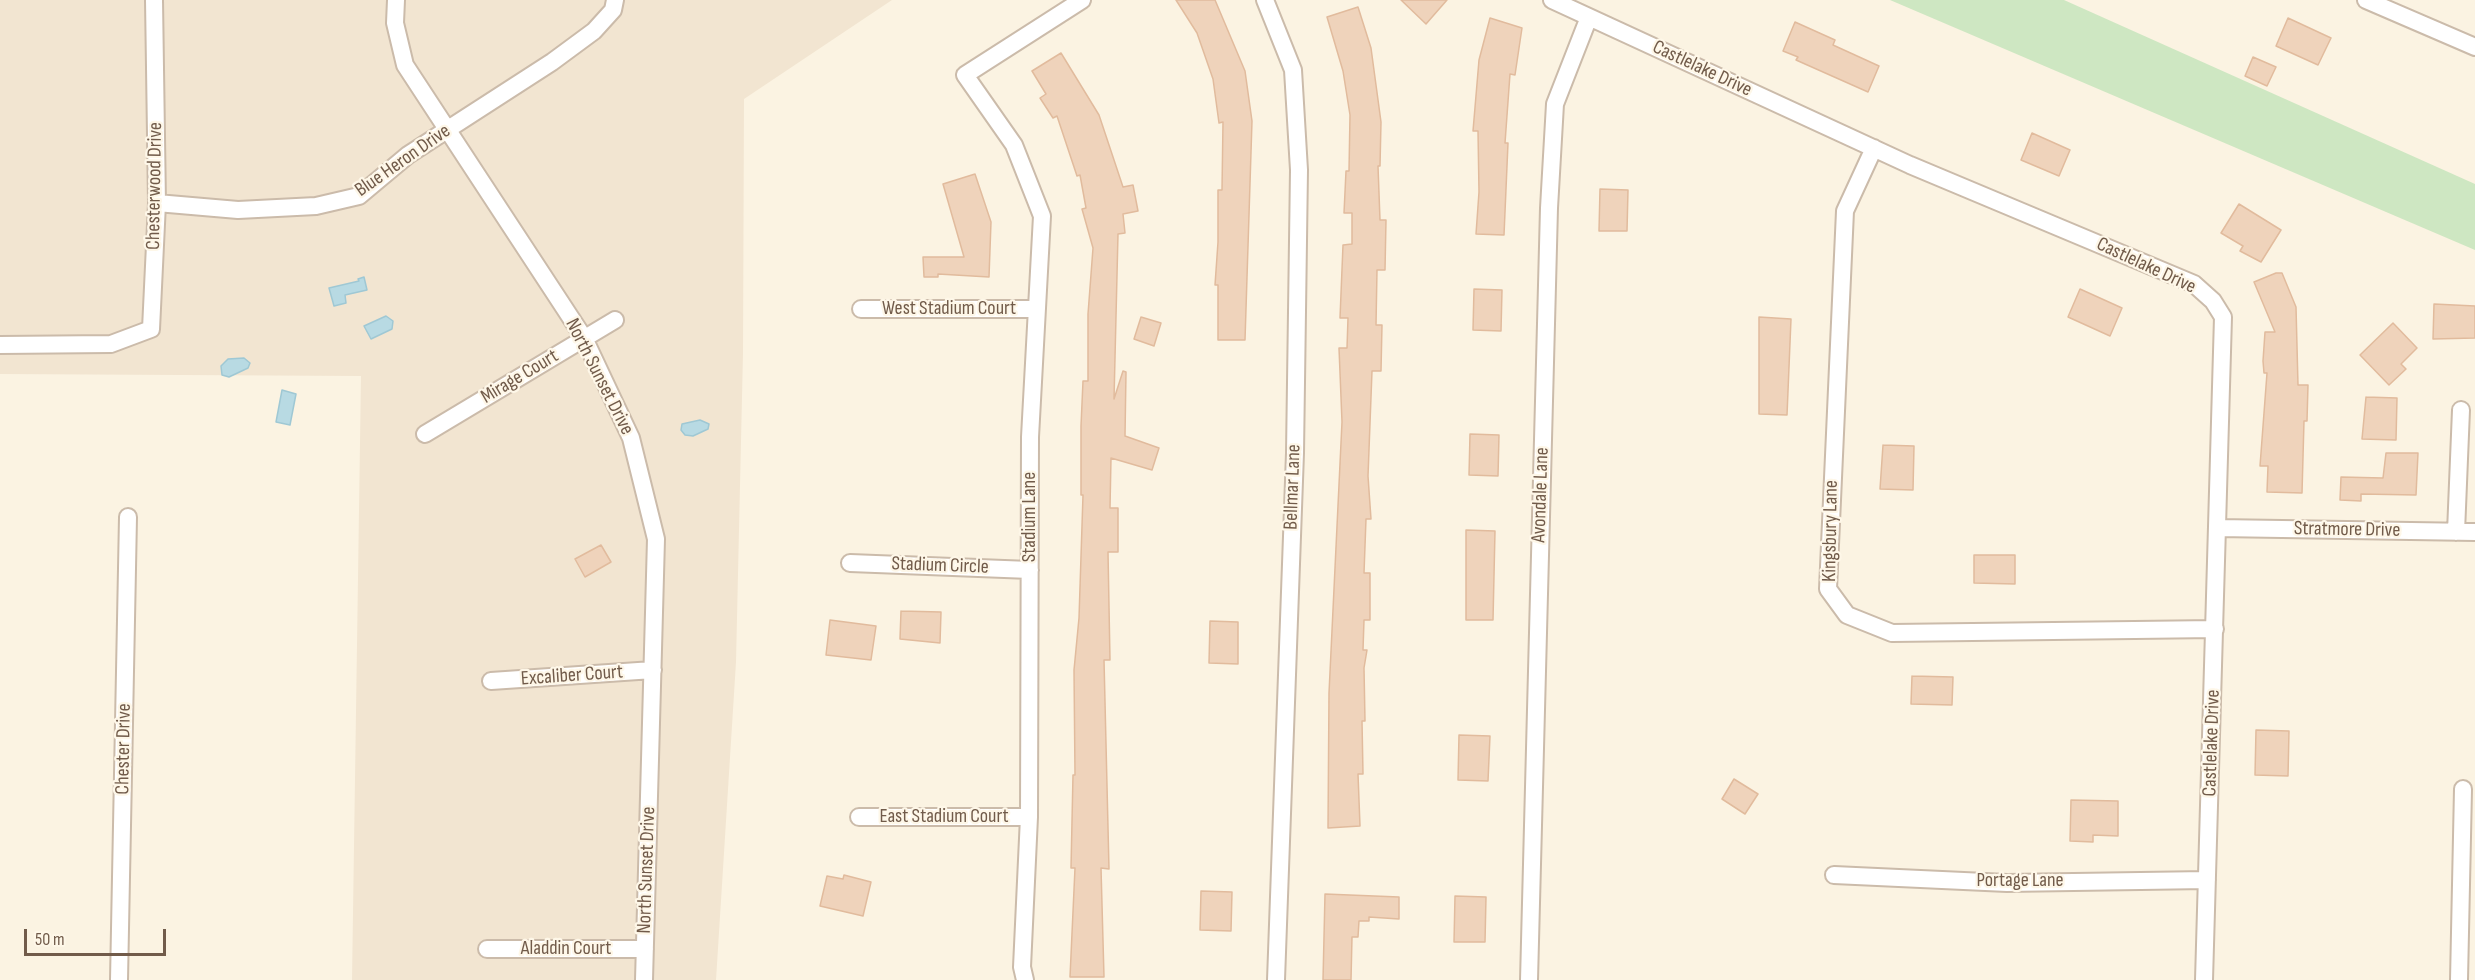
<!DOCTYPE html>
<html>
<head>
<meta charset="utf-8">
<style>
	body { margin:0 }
	#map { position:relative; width:2475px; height:980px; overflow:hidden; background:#fbf3e2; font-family:"Sofia Sans Condensed",sans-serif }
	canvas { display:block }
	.scale { position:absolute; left:24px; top:929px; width:142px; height:27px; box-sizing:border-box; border:3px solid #715b4a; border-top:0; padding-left:8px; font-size:18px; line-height:21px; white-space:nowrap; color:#715b4a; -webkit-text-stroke:4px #fef7e8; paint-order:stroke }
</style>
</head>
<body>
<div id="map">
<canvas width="2475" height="980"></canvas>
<div class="scale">50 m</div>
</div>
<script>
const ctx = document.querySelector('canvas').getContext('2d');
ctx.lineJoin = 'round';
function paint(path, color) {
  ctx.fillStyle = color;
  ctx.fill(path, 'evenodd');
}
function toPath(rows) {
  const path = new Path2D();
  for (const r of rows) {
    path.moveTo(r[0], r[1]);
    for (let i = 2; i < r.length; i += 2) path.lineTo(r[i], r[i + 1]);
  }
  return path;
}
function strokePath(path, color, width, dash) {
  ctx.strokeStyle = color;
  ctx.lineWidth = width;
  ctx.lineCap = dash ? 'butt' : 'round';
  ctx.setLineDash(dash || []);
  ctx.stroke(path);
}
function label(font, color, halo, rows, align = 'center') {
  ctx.font = font + ' "Sofia Sans Condensed",sans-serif';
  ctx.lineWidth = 4.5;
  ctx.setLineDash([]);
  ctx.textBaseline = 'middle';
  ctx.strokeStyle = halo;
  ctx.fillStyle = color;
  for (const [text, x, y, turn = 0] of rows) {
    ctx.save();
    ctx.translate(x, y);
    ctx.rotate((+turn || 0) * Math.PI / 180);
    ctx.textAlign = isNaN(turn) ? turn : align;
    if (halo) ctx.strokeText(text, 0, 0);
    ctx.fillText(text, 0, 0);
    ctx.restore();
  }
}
paint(toPath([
	[0,0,892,0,744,99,743,353,736,662,716,980,352,980,361,376,0,374]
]), '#f2e5d1');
paint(toPath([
	[1890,0,2064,0,2475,184,2475,250]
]), '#cee7c2');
const water = toPath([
	[364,277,367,290,345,295,346,303,334,306,329,288,359,281,358,279,364,277],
	[386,316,393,321,392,329,371,339,364,326,386,316],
	[244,358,250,363,248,368,229,377,222,375,221,366,228,359,244,358],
	[282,390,296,394,290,425,276,422,282,390],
	[700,420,709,424,708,429,693,436,685,435,681,430,682,424,700,420]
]);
paint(water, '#b8dae3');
strokePath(water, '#9fc8d4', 1.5);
const building = toPath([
	[1176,0,1215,0,1245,71,1252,121,1245,340,1218,340,1218,285,1215,285,1218,242,1218,190,1222,190,1223,122,1219,123,1213,79,1197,33,1176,0],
	[1401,0,1447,0,1426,24,1401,0],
	[1358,7,1371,48,1381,122,1380,166,1378,166,1380,220,1386,220,1385,270,1377,270,1376,325,1382,325,1381,371,1372,371,1368,476,1371,519,1366,519,1364,573,1370,573,1370,620,1364,620,1363,650,1367,650,1364,668,1365,721,1362,721,1363,774,1358,774,1360,826,1328,828,1329,693,1342,422,1339,348,1347,348,1348,318,1340,318,1343,245,1352,244,1352,213,1344,213,1346,171,1349,171,1350,115,1343,71,1327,17,1358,7],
	[1490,18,1522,28,1515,75,1510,74,1505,143,1508,143,1504,235,1476,234,1479,192,1478,131,1473,131,1479,60,1490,18],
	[2288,18,2331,38,2318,65,2276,46,2288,18],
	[1795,22,1835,40,1833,45,1879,66,1868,92,1796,60,1798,57,1783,51,1795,22],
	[1061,53,1099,115,1123,187,1133,185,1138,211,1123,214,1125,233,1118,234,1114,399,1123,371,1126,372,1125,436,1159,448,1152,470,1111,458,1110,508,1118,508,1118,552,1108,552,1110,660,1104,660,1109,869,1101,868,1104,977,1070,977,1075,868,1071,868,1073,775,1075,775,1074,670,1079,618,1083,495,1081,495,1081,426,1083,381,1088,381,1088,314,1093,248,1082,209,1086,208,1080,175,1077,176,1057,116,1053,118,1040,98,1046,94,1032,71,1061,53],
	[2253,57,2276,67,2267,86,2245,76,2253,57],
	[2032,133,2070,150,2059,176,2021,160,2032,133],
	[975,174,991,222,989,277,938,274,938,277,924,277,923,257,964,257,943,184,975,174],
	[1600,189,1628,190,1627,231,1599,231,1600,189],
	[2239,204,2281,230,2261,262,2240,251,2243,246,2221,233,2239,204],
	[2276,273,2282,273,2296,307,2298,385,2308,385,2307,421,2304,421,2302,493,2267,492,2268,466,2260,466,2267,373,2264,373,2263,361,2265,332,2275,332,2254,282,2276,273],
	[1474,289,1502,290,1501,331,1473,330,1474,289],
	[2080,289,2122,308,2110,336,2068,317,2080,289],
	[2434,304,2475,306,2475,338,2433,339,2434,304],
	[1141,317,1161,323,1154,346,1134,339,1141,317],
	[1759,317,1791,319,1787,415,1759,414,1759,317],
	[2393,323,2417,348,2401,364,2406,369,2389,385,2360,355,2393,323],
	[2366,397,2397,398,2396,440,2362,439,2366,397],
	[1470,434,1499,435,1498,476,1469,475,1470,434],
	[1883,445,1914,446,1913,490,1880,489,1883,445],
	[2386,453,2418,453,2416,495,2361,494,2361,501,2340,500,2341,477,2383,478,2386,453],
	[1466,530,1495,531,1493,620,1466,620,1466,530],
	[601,545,611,562,585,577,575,559,601,545],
	[1974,555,2015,555,2015,584,1974,583,1974,555],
	[901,611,941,612,940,643,900,639,901,611],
	[830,620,876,626,871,660,826,655,830,620],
	[1210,621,1238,622,1238,664,1209,663,1210,621],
	[1912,676,1953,677,1952,705,1911,704,1912,676],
	[2256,730,2289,731,2288,776,2255,775,2256,730],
	[1459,735,1490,736,1488,781,1458,780,1459,735],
	[1734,779,1758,794,1745,814,1722,799,1734,779],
	[2071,800,2118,801,2118,836,2093,835,2093,842,2070,841,2071,800],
	[844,875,871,882,863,916,820,906,827,876,843,879,844,875],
	[1201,891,1232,892,1231,931,1200,930,1201,891],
	[1325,894,1399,897,1399,919,1369,917,1369,921,1359,921,1358,937,1352,937,1351,980,1323,980,1325,894],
	[1455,896,1486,897,1485,942,1454,942,1455,896]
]);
paint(building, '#efd3bb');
strokePath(building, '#e1bb9d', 1.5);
const street = toPath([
	[396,0,395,23,405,65,584,338,631,438,656,539,644,980],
	[1265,0,1293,70,1299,170,1295,453,1276,980],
	[1552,0,1910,165,2194,284,2213,301,2223,317,2204,980],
	[2366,0,2475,47],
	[1874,148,1845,211,1828,589,1847,615,1892,633,2215,629],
	[157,203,238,210,316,206,359,196,408,155,552,62,594,31,613,10,615,0],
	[861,309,1037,309],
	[0,345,111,344,151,329,157,203,154,0],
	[425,434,615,320],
	[2218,528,2475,532],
	[2456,532,2461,410],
	[850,563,1030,570],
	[491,681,653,670],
	[859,817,1029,817],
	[1834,875,2007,883,2207,880],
	[487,949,645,949],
	[119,980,128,517],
	[1025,980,1022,967,1029,817,1030,437,1042,216,1014,145,965,75,1082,0],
	[1529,980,1549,208,1555,104,1589,17],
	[2459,980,2463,789]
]);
strokePath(street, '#cbbbaa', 20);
strokePath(street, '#fff', 16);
label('20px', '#715b4a', '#fef7e8', [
	["Castlelake Drive",1702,69,25],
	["Blue Heron Drive",403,161,-35],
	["Chesterwood Drive",155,186,-89],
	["Castlelake Drive",2146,266,25],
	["West Stadium Court",949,309],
	["Mirage Court",520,377,-31],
	["North Sunset Drive",599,377,63],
	["Bellmar Lane",1293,487,-88],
	["Avondale Lane",1541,495,-88],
	["Stadium Lane",1030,517,-90],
	["Stratmore Drive",2347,530,1],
	["Kingsbury Lane",1831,531,-89],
	["Stadium Circle",940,566,2],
	["Excaliber Court",572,676,-4],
	["Castlelake Drive",2212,743,-88],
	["Chester Drive",124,749,-89],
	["East Stadium Court",944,817],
	["North Sunset Drive",647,870,-88],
	["Portage Lane",2020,881],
	["Aladdin Court",566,949]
]);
</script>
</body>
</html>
